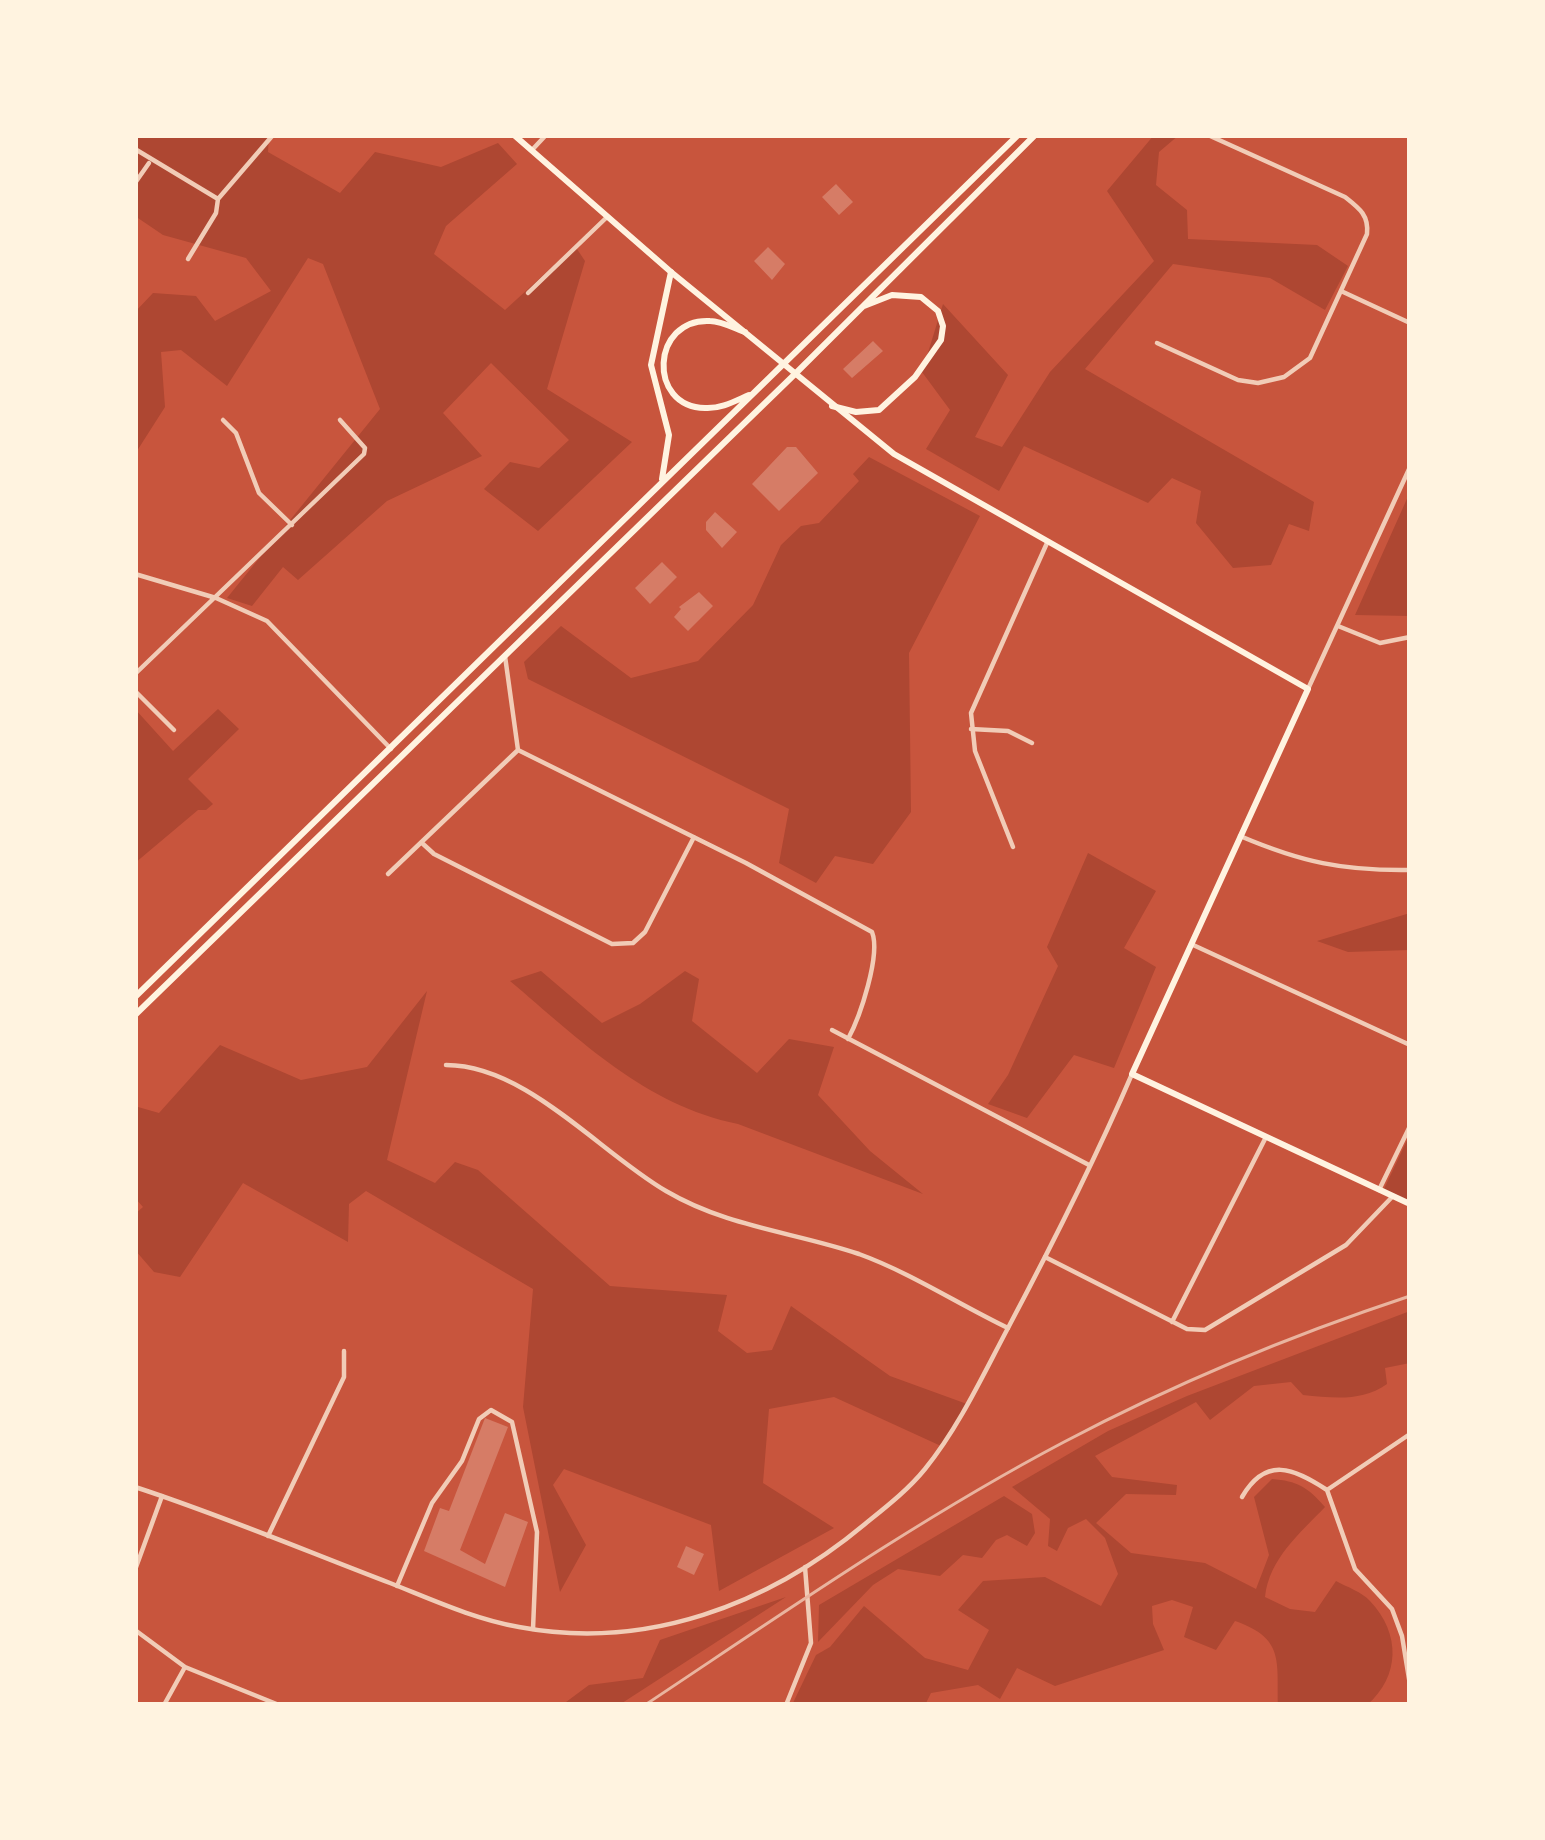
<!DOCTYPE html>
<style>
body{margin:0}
#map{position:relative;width:1545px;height:1840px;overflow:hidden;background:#c8553d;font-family:Ubuntu,sans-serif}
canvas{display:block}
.frame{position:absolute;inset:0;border:138px solid #fff3e0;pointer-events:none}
</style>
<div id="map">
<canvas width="1545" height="1840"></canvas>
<div class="frame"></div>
</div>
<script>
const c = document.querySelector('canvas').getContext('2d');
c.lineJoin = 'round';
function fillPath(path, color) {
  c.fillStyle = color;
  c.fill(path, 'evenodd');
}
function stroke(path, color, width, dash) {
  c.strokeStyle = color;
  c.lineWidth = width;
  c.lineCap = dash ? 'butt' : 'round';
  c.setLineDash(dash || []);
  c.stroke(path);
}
const green = new Path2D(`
 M135 135H269L268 152 340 193 375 152 441 167 498 143 517 164 446 226 434 254 505 310 575 246 585 261 547 389 632 442 538 531 484 489 510 462 539 468 569 440 491 363 443 413 482 456 387 501 298 580 283 567 252 606 227 598 380 409 323 264 308 258 227 386 181 350 161 352 165 407 135 454V312L153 293 196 296 215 321 271 291 246 258 163 235 135 216Z
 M1154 135H1179L1159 152 1156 185 1187 210 1188 239 1317 245 1348 266 1325 310 1270 278 1173 264 1085 369 1314 502 1309 531 1289 524 1271 565 1233 568 1196 523 1201 491 1172 478 1148 503 1024 446 999 491 926 449 950 410 922 372 943 304 1008 375 975 437 1002 447 1050 372 1154 261 1107 191Z
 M869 457 980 516 909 653 911 812 873 864 835 856 816 883 779 863 789 809 528 679 524 662 561 626 631 678 698 661 753 605 781 545 801 526 819 523 859 481 853 474Z
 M1410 492V616L1355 615Z
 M135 709 173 751 218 709 239 729 188 779 213 804 206 810H198L135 863Z
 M1088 853 1156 891 1124 948 1156 967 1114 1068 1074 1055 1027 1118 988 1104 1008 1075 1058 966 1047 947Z
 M1410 913V950L1348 952 1317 941Z
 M541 971 602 1023 640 1004 685 971 699 979 692 1021 757 1073 789 1039 834 1047 818 1095 870 1151 923 1194 738 1124C645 1105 580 1040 510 981Z
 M427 991 387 1160 435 1183 455 1162 478 1170 610 1286 727 1295 718 1331 747 1353 772 1350 791 1306 890 1376 967 1404 941 1446 834 1397 769 1409 763 1483 834 1528 719 1591 711 1525 564 1469 553 1485 586 1545 560 1592 523 1407 533 1289 366 1191 349 1204 348 1242 243 1183 180 1277 154 1272 135 1250V1214L143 1207 135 1198 138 1107 159 1113 220 1045 301 1080 367 1067Z
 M1410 1134V1203L1383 1191Z
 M1410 1311V1363L1385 1368 1387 1384C1361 1402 1334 1398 1303 1395L1291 1382 1254 1386 1210 1420 1196 1402 1095 1456 1112 1477 1177 1485 1176 1495 1126 1494 1096 1523 1131 1553 1205 1563 1256 1589 1269 1555 1254 1497 1272 1479C1297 1481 1308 1487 1325 1507 1300 1533 1269 1559 1265 1597L1290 1609 1315 1612 1336 1581C1347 1587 1362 1592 1370 1601 1401 1634 1400 1676 1367 1705H1278C1277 1660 1284 1638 1235 1621L1216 1650 1184 1637 1193 1607 1172 1600 1152 1606 1153 1624 1164 1650 1055 1686 1017 1668 1000 1699 978 1685 931 1693 925 1705H792L816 1655 830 1647 864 1606 925 1658 968 1670 989 1630 958 1610 983 1581 1045 1577 1101 1606 1118 1574 1105 1538 1086 1519 1068 1528 1057 1551 1048 1546 1050 1519 1012 1487 1108 1431 1187 1396Z
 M1004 1496 1032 1514 1035 1533 1027 1546 1007 1535 996 1540 982 1558 963 1555 940 1576 898 1569 873 1585 818 1642 819 1605Z
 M786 1597 619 1705H562L589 1685 643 1678 660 1640Z`);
const building = new Path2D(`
 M836 184 853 202 839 215 822 197Z
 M768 247 785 264 772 280 754 261Z
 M873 341 883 351 852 378 843 369Z
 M787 447H796L818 473 779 511 752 484Z
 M715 512 737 532 722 548 706 530V522Z
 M662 562 677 577 650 604 635 588Z
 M699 592 713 606 688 631 674 617 681 609 679 607Z
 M485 1418 508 1427 460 1550 485 1564 505 1513 528 1522 505 1587 424 1551 440 1508 449 1511Z
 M686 1546 704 1554 694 1575 677 1567Z`);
const minor = new Path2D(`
 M135 149 218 199
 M532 150 546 135
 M135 183 149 163
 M188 259 216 213 218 199 273 135
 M1341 291 1410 323
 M528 293 606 218
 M1157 343 1238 380 1258 383 1284 377 1310 358 1367 234C1369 215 1359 208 1345 197L1208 135
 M223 420 236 433 259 493 292 525
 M135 574 216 598 267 621 391 749
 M1338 626 1380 643 1410 637
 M505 656 518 750
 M135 674 364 454 365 448 340 420
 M135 691 174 730
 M971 729 1008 731 1032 743
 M518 750 746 863 872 932C881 955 860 1017 848 1039
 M1240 836C1301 862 1343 871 1410 870
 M422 843 434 854 612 944 633 943 645 932 694 837
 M1013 847 975 751 971 713 1047 543
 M388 874 518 750
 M1191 944 1410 1045
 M832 1030 1089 1165
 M446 1065C526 1065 599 1152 666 1191 727 1227 794 1232 859 1254 911 1273 958 1304 1008 1328
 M1379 1190 1410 1126
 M1045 1257 1187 1329 1205 1330 1346 1245 1393 1196
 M1172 1322 1266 1137
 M1327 1490 1410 1434
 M1242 1497C1266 1456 1293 1468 1327 1490L1355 1569 1392 1609 1402 1636 1410 1685
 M268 1536 344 1377V1351
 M135 1570 162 1496
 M397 1586 432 1503 462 1461 479 1419 491 1410 512 1422 537 1532 533 1629
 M135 1630 185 1667 279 1705
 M164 1705 185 1667`);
const tertiary = new Path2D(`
 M1308 689 1410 467
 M135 1487C221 1515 306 1551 390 1583 433 1600 474 1619 519 1627 646 1651 768 1605 865 1524 886 1507 908 1490 925 1469 959 1427 983 1375 1008 1328 1052 1245 1095 1160 1132 1074
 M786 1705 811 1643 805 1567`);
const secondary = new Path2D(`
 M514 135 671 272 894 454 1308 689 1132 1074 1410 1204`);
const trunk = new Path2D(`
 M745 332C734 328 721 321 710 321 651 318 647 407 705 408 721 409 735 401 749 395
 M832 406 856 412 879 410 915 377 941 340 943 326 938 311 921 297 892 295 864 306
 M662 479 669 435 651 365 671 272
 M135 997 1018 135
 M135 1015 796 373 1035 135`);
const rail = new Path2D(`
 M645 1705C782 1614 918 1519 1064 1442 1174 1384 1292 1335 1410 1296`);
fillPath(green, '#ae4732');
fillPath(building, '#d67c66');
stroke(minor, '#f1ccb7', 4.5);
stroke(tertiary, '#f1ccb7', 4.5);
stroke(secondary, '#fff3e0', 6);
stroke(trunk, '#fff3e0', 6);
stroke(rail, '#e9b49f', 3);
</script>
